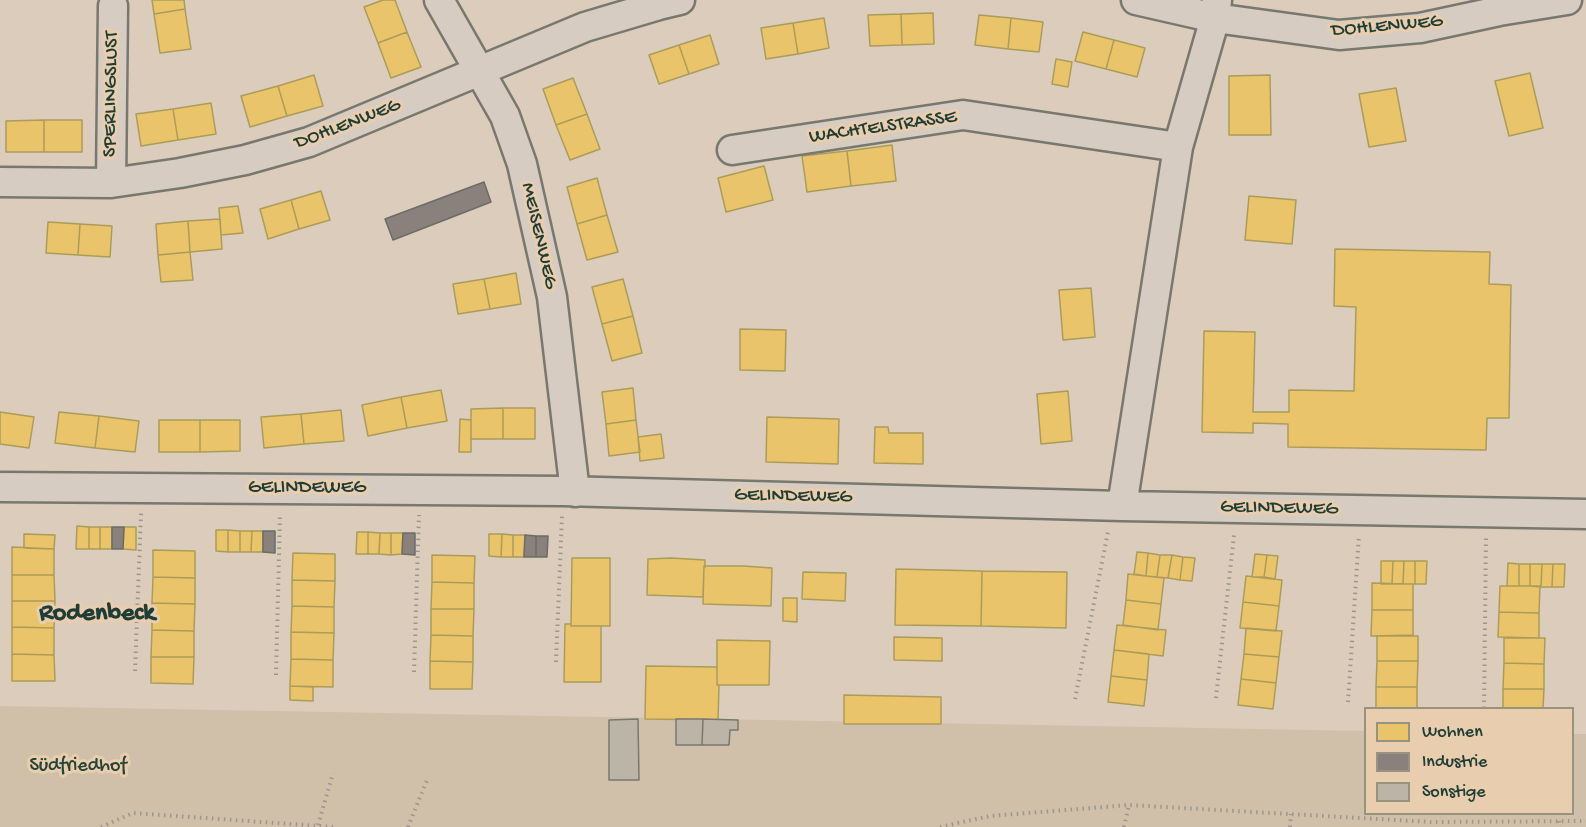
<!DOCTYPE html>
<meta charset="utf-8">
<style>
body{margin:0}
#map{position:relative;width:1586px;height:827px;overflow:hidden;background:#dbccbc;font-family:"Gochi Hand",sans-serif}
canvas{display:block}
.legend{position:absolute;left:1364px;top:707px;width:210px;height:108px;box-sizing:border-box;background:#e8cdaf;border:2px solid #98937e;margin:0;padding:8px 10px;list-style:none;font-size:18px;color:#1f3d34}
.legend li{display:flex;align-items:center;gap:12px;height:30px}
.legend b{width:30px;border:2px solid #98937e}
</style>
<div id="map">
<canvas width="1586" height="827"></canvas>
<ul class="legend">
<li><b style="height:16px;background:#e9c46a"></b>Wohnen</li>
<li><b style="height:16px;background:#8a817c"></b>Industrie</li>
<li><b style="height:16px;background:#bdb4a8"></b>Sonstige</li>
</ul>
</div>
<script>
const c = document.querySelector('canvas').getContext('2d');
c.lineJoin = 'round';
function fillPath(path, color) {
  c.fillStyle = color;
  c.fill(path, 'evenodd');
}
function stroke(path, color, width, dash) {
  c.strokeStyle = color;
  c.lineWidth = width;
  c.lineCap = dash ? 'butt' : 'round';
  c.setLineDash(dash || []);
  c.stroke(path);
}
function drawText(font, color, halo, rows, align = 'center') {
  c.font = font + ' "Gochi Hand",sans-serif';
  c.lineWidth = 6;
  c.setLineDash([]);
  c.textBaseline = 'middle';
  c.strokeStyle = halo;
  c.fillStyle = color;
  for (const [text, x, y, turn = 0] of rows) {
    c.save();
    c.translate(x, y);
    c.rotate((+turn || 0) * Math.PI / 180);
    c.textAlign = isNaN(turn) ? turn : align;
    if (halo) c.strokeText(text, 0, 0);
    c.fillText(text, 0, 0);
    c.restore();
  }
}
const green = new Path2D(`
 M0 706 1365 731 1366 814H1572L1573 734H1586V827H0Z`);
const homes = new Path2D(`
 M152 0H184L185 9 154 14Z
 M383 0H395L407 32 378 43 364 7Z
 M185 9 191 49 160 53 154 14Z
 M933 13 934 44 902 45 901 14Z
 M901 14 902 45 870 46 868 15Z
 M979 15 1011 18 1008 49 975 45Z
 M824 18 829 48 798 54 793 23Z
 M1011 18 1043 22 1039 52 1008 49Z
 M793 23 798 54 766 59 761 28Z
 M407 32 421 67 391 78 378 43Z
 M1083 32 1114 40 1106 69 1075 61Z
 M710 35 719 64 689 74 679 45Z
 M1114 40 1145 48 1137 77 1106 69Z
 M679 45 689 74 659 84 649 55Z
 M1056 59 1072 62 1068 87 1052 84Z
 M1530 73 1543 128 1509 136 1495 81Z
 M314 75 323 106 287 116 278 86Z
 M1270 75 1271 135H1229V76Z
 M573 78 587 114 556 125 543 89Z
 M278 86 287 116 250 127 241 96Z
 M1396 88 1406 141 1369 147 1359 94Z
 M211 103 216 134 178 140 173 109Z
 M173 109 178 140 141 146 136 114Z
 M587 114 600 149 570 160 556 125Z
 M44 120H82V152H44Z
 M44 120V152H6V121Z
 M892 145 896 181 851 186 847 151Z
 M847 151 851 186 807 192 802 156Z
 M764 166 773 200 726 212 718 178Z
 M597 178 607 215 577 224 567 187Z
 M321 191 330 220 299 229 291 200Z
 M1249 196 1296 200 1292 244 1245 240Z
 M291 200 299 229 268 239 260 209Z
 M238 206 243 233 221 235 219 208Z
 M607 215 618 252 587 260 577 224Z
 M220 219 222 249 190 252 188 221Z
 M188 221 190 252 158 255 156 224Z
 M48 222 80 224 78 255 46 253Z
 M80 224 112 226 110 257 78 255Z
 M1335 249 1490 252 1489 284 1511 285 1509 418H1487L1486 450 1288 447V424L1253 423V433L1202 432 1204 331 1255 332 1253 412H1289V390L1354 391 1356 307 1334 306Z
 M190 252 193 280 161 282 158 255Z
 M516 273 521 304 490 309 484 279Z
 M484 279 490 309 458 314 453 284Z
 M623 279 633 316 602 324 592 287Z
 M1091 288 1095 337 1063 340 1059 290Z
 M633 316 642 353 612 361 602 324Z
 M740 329 786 330 785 371 740 370Z
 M633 388 636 420 606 424 602 392Z
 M441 390 447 421 407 428 401 397Z
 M1068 391 1072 441 1041 444 1037 394Z
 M401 397 407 428 368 436 362 405Z
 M503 408V439H471V409Z
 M503 408H535V439H503Z
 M341 410 344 441 304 444 301 414Z
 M0 412 34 417 29 448 0 444Z
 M59 412 99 416 95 448 55 443Z
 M301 414 304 444 264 448 261 417Z
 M99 416 139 421 135 452 95 448Z
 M767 417 839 419 838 464 766 462Z
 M460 419 471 420V452H459Z
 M159 420H200V452H159Z
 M200 420H240V451L200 452Z
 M636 420 640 452 609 456 606 424Z
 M875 427H888L889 433H923V464L874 463Z
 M661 434 664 458 640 461 638 437Z
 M77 526 89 527V549H76Z
 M89 527H100V549H89Z
 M100 527H112V549H100Z
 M124 527H136V550L123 549Z
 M216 530H228V552L216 551Z
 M228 530 240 531V552H228Z
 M240 531H252L251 552H240Z
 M252 531H263V552H251Z
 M357 532H368V554H356Z
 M368 532 380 533 379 554H368Z
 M380 533H391V555L379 554Z
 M391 533H403L402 554 391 555Z
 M24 534 55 535 54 549 24 548Z
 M489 534H502L501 557 489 556Z
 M502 534 513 535V557H501Z
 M513 535H525L524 557H513Z
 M12 547 54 549V575H12Z
 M153 550 195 551V578L153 577Z
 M1137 552 1148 553 1146 576 1134 574Z
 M293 553 335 554V581L292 580Z
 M1148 553 1160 555 1157 577 1146 576Z
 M1255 554 1267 555 1264 577H1252Z
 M432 555 475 556 474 583 432 582Z
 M1160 555H1172L1168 578 1157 577Z
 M1172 555 1183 557 1180 580 1168 578Z
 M1267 555 1278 556 1275 579 1264 577Z
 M1183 557 1195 558 1192 581 1180 580Z
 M572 558H610V626H571Z
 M671 558 705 560V567L704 566 703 597 647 595 648 559Z
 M1381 561H1393L1392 584H1381Z
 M1393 561H1404L1403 584H1392Z
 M1404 561H1415V584H1403Z
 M1415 561H1427L1426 584H1415Z
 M1508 563 1519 564V586H1507Z
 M1519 564H1530V586H1519Z
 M1530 564H1542L1541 587 1530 586Z
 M1542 564H1553L1552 587H1541Z
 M1553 564H1565L1564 587H1552Z
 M704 566H743L772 568 771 606 703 604Z
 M896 569 982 571 981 626 895 625Z
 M982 571 1067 572 1066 628 981 626Z
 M803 572 846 573 845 601 802 599Z
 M1128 574 1164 578 1161 604 1126 600Z
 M12 575H54L55 601H12Z
 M1246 576 1282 580 1279 606 1243 602Z
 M153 577 195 578V604L152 603Z
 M292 580 335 581 334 607 292 606Z
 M432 582 474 583V609H431Z
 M1372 583 1413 584V610H1372Z
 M1500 586H1540L1539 613 1499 612Z
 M783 598H797V622L783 621Z
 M1126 600 1161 604 1158 630 1123 625Z
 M12 601H55L54 628 12 627Z
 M1243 602 1279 606 1276 631 1240 628Z
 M152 603 195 604 194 631 152 630Z
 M292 606 334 607V633L291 632Z
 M431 609H474L473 636 431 635Z
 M1372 610H1413V635L1371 636Z
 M1499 612 1539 613V638L1498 637Z
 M565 624H571V626H601V682H564Z
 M1117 625 1166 630 1163 656 1114 650Z
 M12 627 54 628V655L12 654Z
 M1246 628 1282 631 1279 657 1244 654Z
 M152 630 194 631V657H151Z
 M291 632 334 633 333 660 291 659Z
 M431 635 473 636V662L430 661Z
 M1377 636H1418V661H1377Z
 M894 637 942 638V661L894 660Z
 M1504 638H1545L1544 664 1504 663Z
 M717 640 770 641 769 685H717Z
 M1114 650 1149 654 1147 680 1111 676Z
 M12 654 54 655 55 681H12Z
 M1244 654 1279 657 1276 683 1241 679Z
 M151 657H194L193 684 151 683Z
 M291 659 333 660V687L290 686Z
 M430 661 473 662 472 689H430Z
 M1377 661H1418L1417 687H1376Z
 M1504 663 1544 664V689H1503Z
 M646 666 717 667V685H719L718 720 645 719Z
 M1111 676 1147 680 1144 706 1108 702Z
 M1241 679 1276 683 1273 709 1238 705Z
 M290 686 313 687V701L290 700Z
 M1376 687H1417V708H1376Z
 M1503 689H1544L1543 708H1503Z
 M844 695 941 697V724H844Z`);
const industry = new Path2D(`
 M484 182 491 202 393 240 385 219Z
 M112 527H124L123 549H112Z
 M263 531H275V553L263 552Z
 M403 533H415V555L402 554Z
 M525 535 536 536V557H524Z
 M536 536H548L547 557H536Z`);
const building = new Path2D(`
 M638 719 639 780H609V720Z
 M676 719H703L702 745H676Z
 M703 719 738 720V730H730L729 745H702Z`);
const path = new Path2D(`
 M556 662 562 516
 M135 671 141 513
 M414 672 419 515
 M276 675 280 514
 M1216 698 1234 535
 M1075 699 1108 532
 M1348 702 1359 535
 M1484 708 1486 538
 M1559 821 1560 827
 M318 825 333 773
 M101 827 133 813 334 827
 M408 827 427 780
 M940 827 990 816 1129 805 1431 822 1586 821
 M1124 827 1129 805
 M1290 827 1291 814`);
const street = new Path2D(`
 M439 0 505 116 522 164 552 297 575 492
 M1136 0 1215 18 1339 35 1420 28 1499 11 1567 0
 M732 150 963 115 1178 147
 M0 182 111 183 180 173 245 160 309 142 585 27 659 5 680 0
 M111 183 113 6
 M0 487 563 491 1122 506 1586 514
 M1122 506 1178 147 1215 18 1217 0`);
const streetNames = [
 ["DOHLENWEG",1387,27,-5],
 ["SPERLINGSLUST",112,94,-89],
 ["DOHLENWEG",348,125,-21],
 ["WACHTELSTRASSE",883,128,-8],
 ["MEISENWEG",538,236,77],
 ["GELINDEWEG",307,489],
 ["GELINDEWEG",793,497,1],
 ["GELINDEWEG",1279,509,1]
];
const parkNames = [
 ["Südfriedhof",78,767]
];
const districtNames = [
 ["Rodenbeck",97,615]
];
fillPath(green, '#d0bfa9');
fillPath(homes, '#e9c46a');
stroke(homes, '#ac9c5a', 1.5);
fillPath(industry, '#8a817c');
stroke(industry, '#6a6d66', 1.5);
fillPath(building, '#bdb4a8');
stroke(building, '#79786f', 1.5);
stroke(street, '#79786f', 33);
stroke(path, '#9b978e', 4, [1.5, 4.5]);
stroke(street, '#d6ccc1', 28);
drawText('20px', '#1f3d34', '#e8cdaf', streetNames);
drawText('20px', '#274339', '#e8cdaf', parkNames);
drawText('bold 26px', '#1f3d34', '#e8cdaf', districtNames);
</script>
